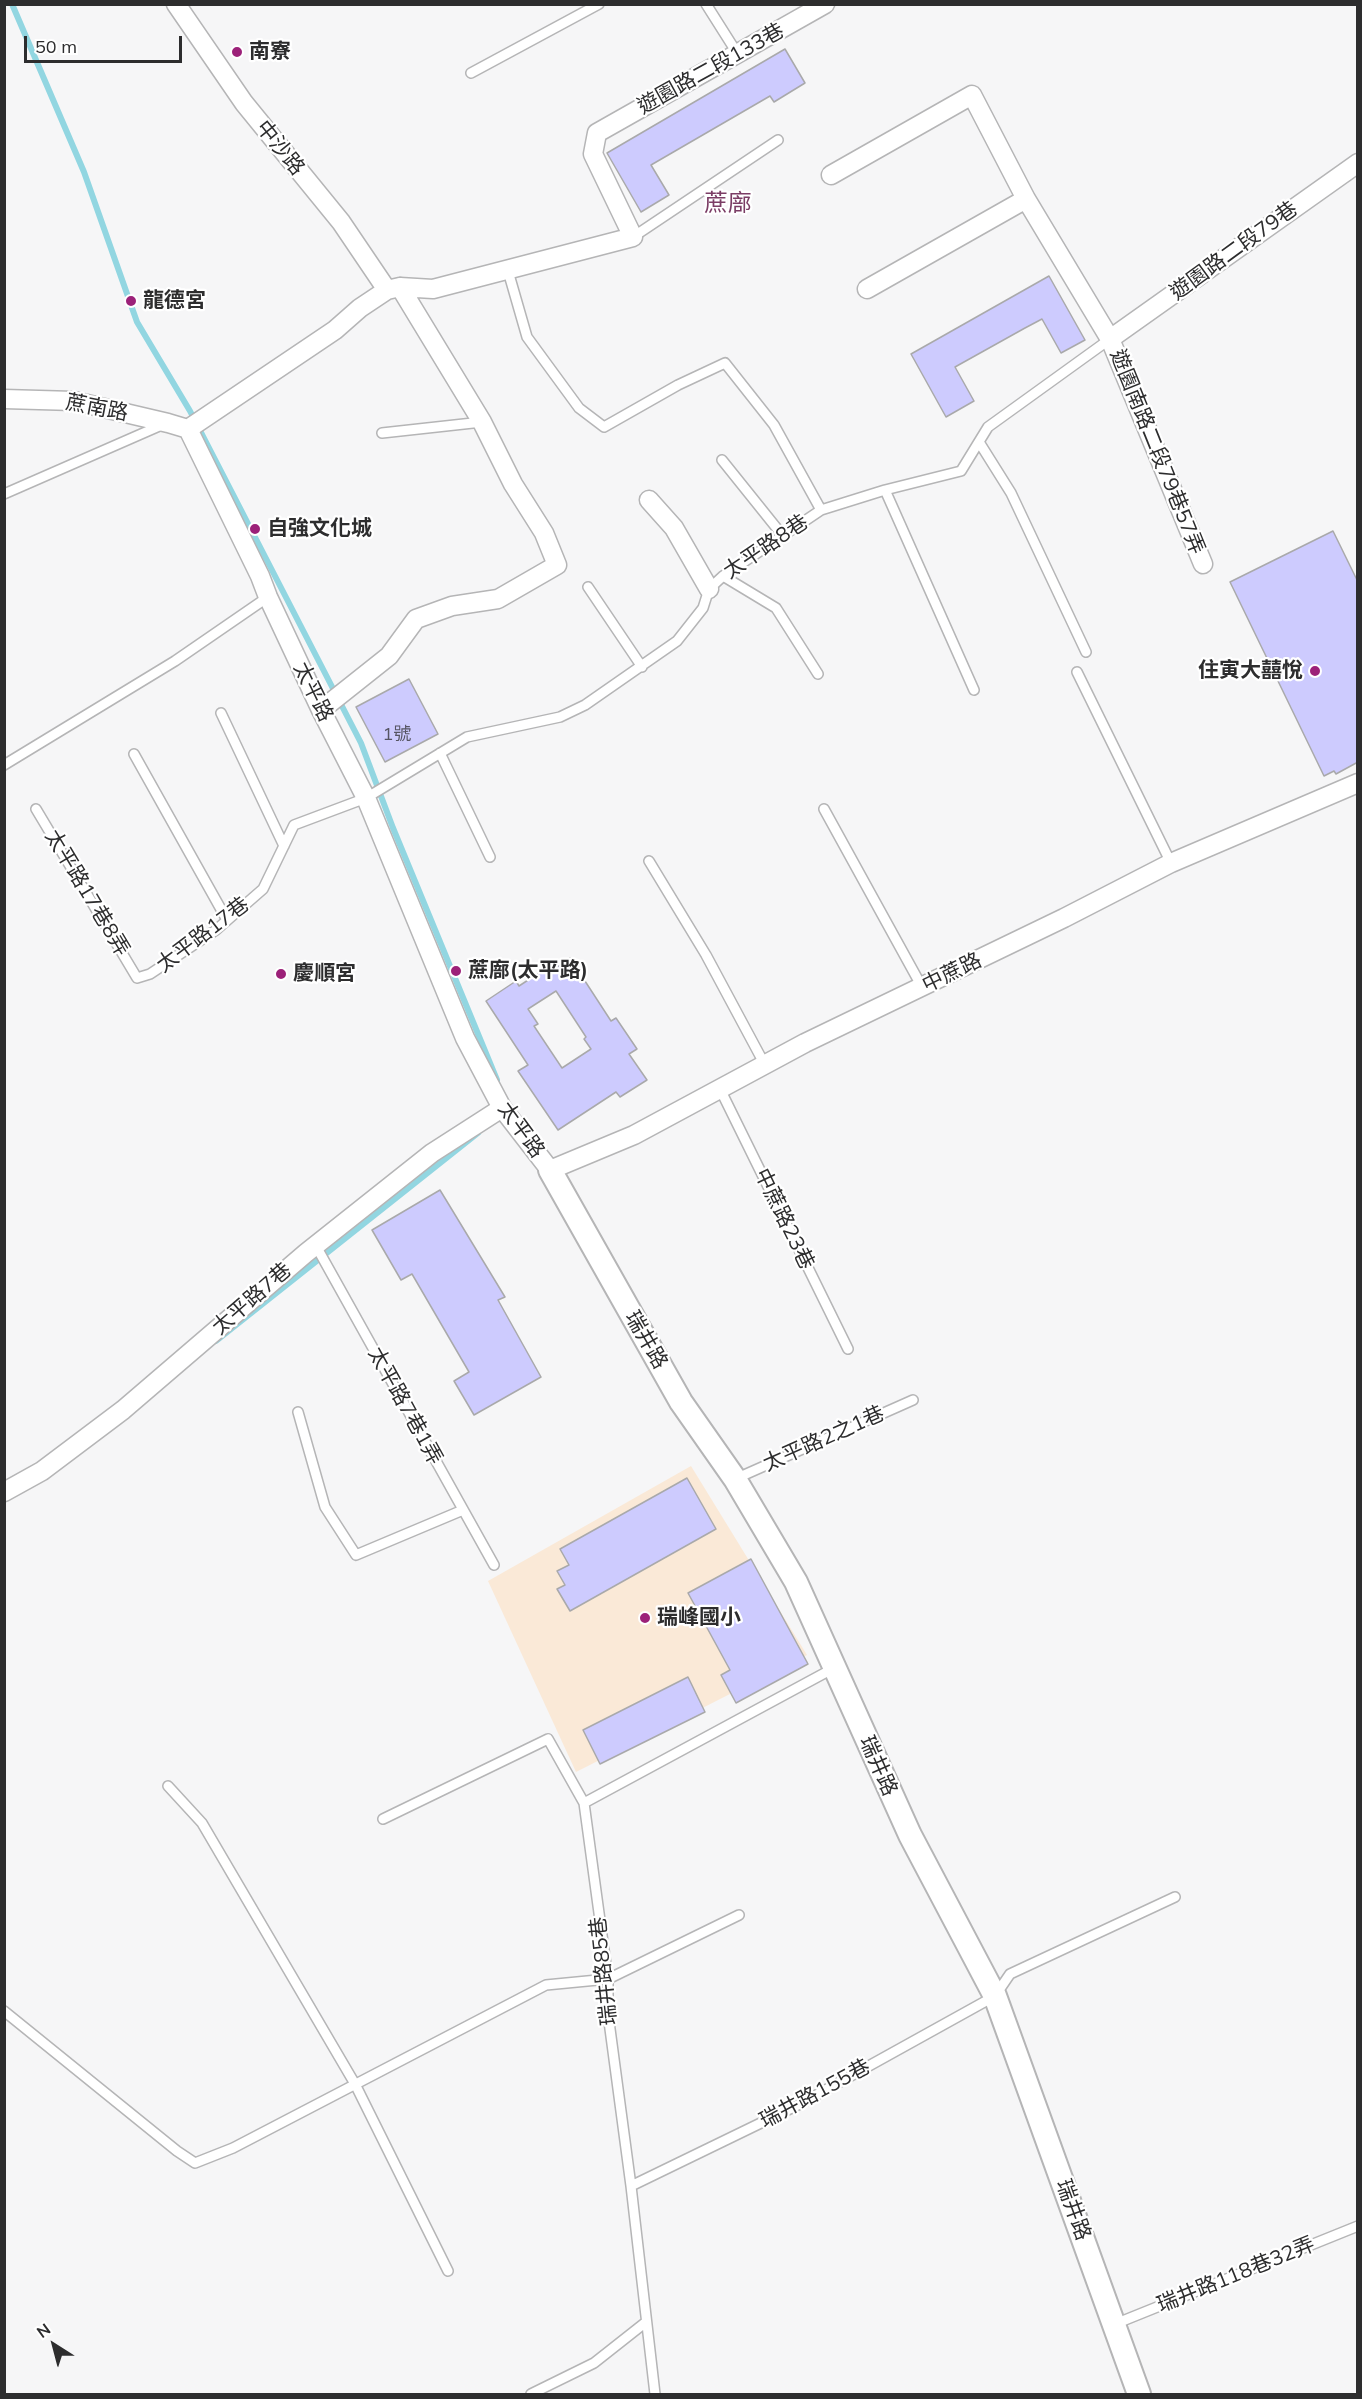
<!DOCTYPE html>
<meta charset="utf-8">
<style>
body{margin:0}
#map{position:relative;width:1362px;height:2399px;overflow:hidden;background:#f6f6f7;font-family:Mulish,sans-serif}
canvas{display:block}
.frame{position:absolute;inset:0;border:6px solid #2d2d2e;pointer-events:none}
.north{position:absolute;left:24px;top:2315px;width:60px;height:60px;-webkit-text-stroke:4px #fff;paint-order:stroke;rotate:324deg;font-size:16px;font-weight:700;line-height:24px;text-align:center;color:#2d2d2e}
.north::after{content:'';display:block;margin:auto;width:21px;height:27px;background:#2d2d2e;clip-path:polygon(50% 0,100% 100%,50% 72%,0 100%)}
.scale{position:absolute;left:24px;top:36px;width:158px;height:27px;box-sizing:border-box;border:3px solid #2d2d2e;border-top:0;padding-left:8px;font-size:18px;line-height:21px;white-space:nowrap;color:#2d2d2e;-webkit-text-stroke:4px #fff;paint-order:stroke}
</style>
<div id="map">
<canvas width="1362" height="2399"></canvas>
<div class="frame"></div>
<div class="north">N</div>
<div class="scale">50 m</div>
</div>
<script>
const c = document.querySelector('canvas').getContext('2d');
c.lineJoin = 'round';
function fillPath(path, color) {
  c.fillStyle = color;
  c.fill(path, 'evenodd');
}
function stroke(path, color, width, dash) {
  c.strokeStyle = color;
  c.lineWidth = width;
  c.lineCap = dash ? 'butt' : 'round';
  c.setLineDash(dash || []);
  c.stroke(path);
}
function drawText(font, color, halo, rows, align = 'center') {
  c.font = font + ' Mulish,"Noto Sans TC",sans-serif';
  c.lineWidth = 4.5;
  c.setLineDash([]);
  c.textBaseline = 'middle';
  c.strokeStyle = halo;
  c.fillStyle = color;
  for (const [text, x, y, turn = 0] of rows) {
    c.save();
    c.translate(x, y);
    c.rotate((+turn || 0) * Math.PI / 180);
    c.textAlign = isNaN(turn) ? turn : align;
    if (halo) c.strokeText(text, 0, 0);
    c.fillText(text, 0, 0);
    c.restore();
  }
}
const education = new Path2D(`
 M691 1466 807 1655 576 1772 488 1581Z`);
const stream = new Path2D(`
 M12 4 84 172 137 322 190 411 361 743 393 828 497 1080
 M216 1341 478 1133`);
const building = new Path2D(`
 M785 49 805 83 774 102 770 96 651 165 669 195 641 212 607 153Z
 M1049 276 1085 340 1061 353 1042 319 1025 328 955 367 974 401 946 417 911 354Z
 M1333 531 1358 582V762L1336 774 1334 771 1324 776 1230 582Z
 M409 679 438 734 385 762 356 707Z
 M570 958 611 1021 616 1018 637 1049 629 1054 647 1080 620 1097 616 1092 558 1130 518 1071 528 1065 486 1001 516 981 519 986 551 965 554 969ZM556 991 586 1037 584 1039 591 1049 562 1068 534 1026 538 1024 528 1009Z
 M440 1190 505 1297 498 1300 541 1377 474 1415 454 1381 469 1372 412 1274 401 1280 372 1230Z
 M687 1478 716 1529 570 1611 557 1589 565 1585 557 1571 569 1565 560 1549Z
 M751 1559 808 1664 736 1703 721 1675 730 1670 688 1593Z
 M688 1677 705 1712 600 1764 583 1730Z`);
const service = new Path2D(`
 M706 4 737 53
 M471 73 599 4
 M633 237 778 140
 M508 271 527 337 579 408 604 427 678 385 725 363 774 425 821 510
 M382 433 482 422
 M979 442 1011 493 1086 652
 M722 460 783 536
 M885 490 974 690
 M4 494 164 424
 M723 576 776 608 818 674
 M588 587 642 667
 M1077 672 1171 863
 M221 713 284 846
 M440 753 490 857
 M134 754 227 920
 M4 765 175 661 268 597
 M36 809 137 978 150 974 216 930 263 889 294 825 366 798 467 737 560 717 585 705 677 641 703 608 709 589 723 576 821 510 885 490 961 471 988 427 1110 339
 M824 809 922 987
 M649 861 706 955 765 1065
 M720 1089 848 1349
 M316 1246 494 1565
 M298 1412 325 1507 356 1555 463 1510
 M735 1479 913 1400
 M168 1786 202 1823 355 2084 448 2271
 M584 1803 834 1668
 M383 1819 548 1739 584 1803 608 1979V2014L631 2186 655 2394
 M4 2011 177 2151 195 2163 233 2148 546 1985 608 1979 739 1915
 M631 2186 802 2103 995 1996 1010 1974 1175 1897
 M1115 2324 1358 2226
 M531 2394 594 2363 646 2322`);
const minor = new Path2D(`
 M176 4 244 103 341 222 387 290
 M831 175 972 95 1026 199 1110 339 1203 564
 M867 289 1026 199
 M1110 339 1358 163
 M4 399 74 401 168 423 188 429
 M188 429 260 576 268 597 321 710 366 798 465 1038 502 1108 550 1170 634 1135 805 1043 1064 918 1171 863 1358 783
 M188 429 335 330 360 308 387 290 400 287 433 289 633 237 593 154 597 133 825 4
 M649 500 674 528 709 589
 M321 710 389 656 416 619 452 606 498 599 557 565 544 533 513 484 482 422 400 287
 M4 1492 42 1471 123 1410 306 1253 432 1153 502 1108`);
const tertiary = new Path2D(`
 M550 1170 681 1402 735 1479 796 1582 910 1835 995 1996 1139 2394`);
const markers = [
 [237,52,6,"#9c2179"],
 [131,301,6,"#9c2179"],
 [255,529,6,"#9c2179"],
 [1315,671,6,"#9c2179"],
 [456,971,6,"#9c2179"],
 [281,974,6,"#9c2179"],
 [645,1618,6,"#9c2179"]
];
const numberNames = [
 ["1號",397,735]
];
const poiNames = [
 ["南寮",249,52],
 ["龍德宮",143,301],
 ["自強文化城",267,529],
 ["住寅大囍悅",1303,671,"right"],
 ["蔗廍(太平路)",468,971],
 ["慶順宮",293,974],
 ["瑞峰國小",657,1618]
];
const streetNames = [
 ["遊園路二段133巷",711,69,-29],
 ["中沙路",280,148,51],
 ["遊園路二段79巷",1234,251,-36],
 ["蔗南路",97,408,11],
 ["遊園南路二段79巷57弄",1157,452,68],
 ["太平路8巷",766,547,-34],
 ["太平路",313,692,64],
 ["太平路17巷8弄",87,893,59],
 ["太平路17巷",203,935,-37],
 ["中蔗路",952,973,-26],
 ["太平路",521,1130,54],
 ["中蔗路23巷",784,1219,64],
 ["太平路7巷",252,1299,-41],
 ["瑞井路",646,1340,60],
 ["太平路7巷1弄",405,1406,61],
 ["太平路2之1巷",824,1439,-24],
 ["瑞井路",878,1766,66],
 ["瑞井路85巷",604,1971,-96],
 ["瑞井路155巷",815,2094,-28],
 ["瑞井路",1073,2210,70],
 ["瑞井路118巷32弄",1236,2275,-22]
];
const quarterNames = [
 ["蔗廍",728,204]
];
fillPath(education, '#fae9d7');
stroke(stream, '#92d6e1', 6);
fillPath(building, '#cdcbfe');
stroke(building, '#a9a9aa', 1.5);
stroke(service, '#b5b5b6', 12);
stroke(minor, '#b5b5b6', 21);
stroke(tertiary, '#b5b5b6', 26);
stroke(service, '#fff', 9);
stroke(minor, '#fff', 18);
stroke(tertiary, '#fff', 22);
for (const [x, y, r, color] of markers) {
  const dot = new Path2D();
  dot.arc(x, y, r, 0, 2 * Math.PI);
  c.fillStyle = color;
  c.fill(dot);
  stroke(dot, '#fff', 2);
}
drawText('18px', '#555462', null, numberNames);
drawText('bold 21px', '#2d2d2e', '#fff', poiNames, 'left');
drawText('21px', '#2d2d2e', '#fff', streetNames);
drawText('24px', '#7b3d65', '#fff', quarterNames);
</script>
